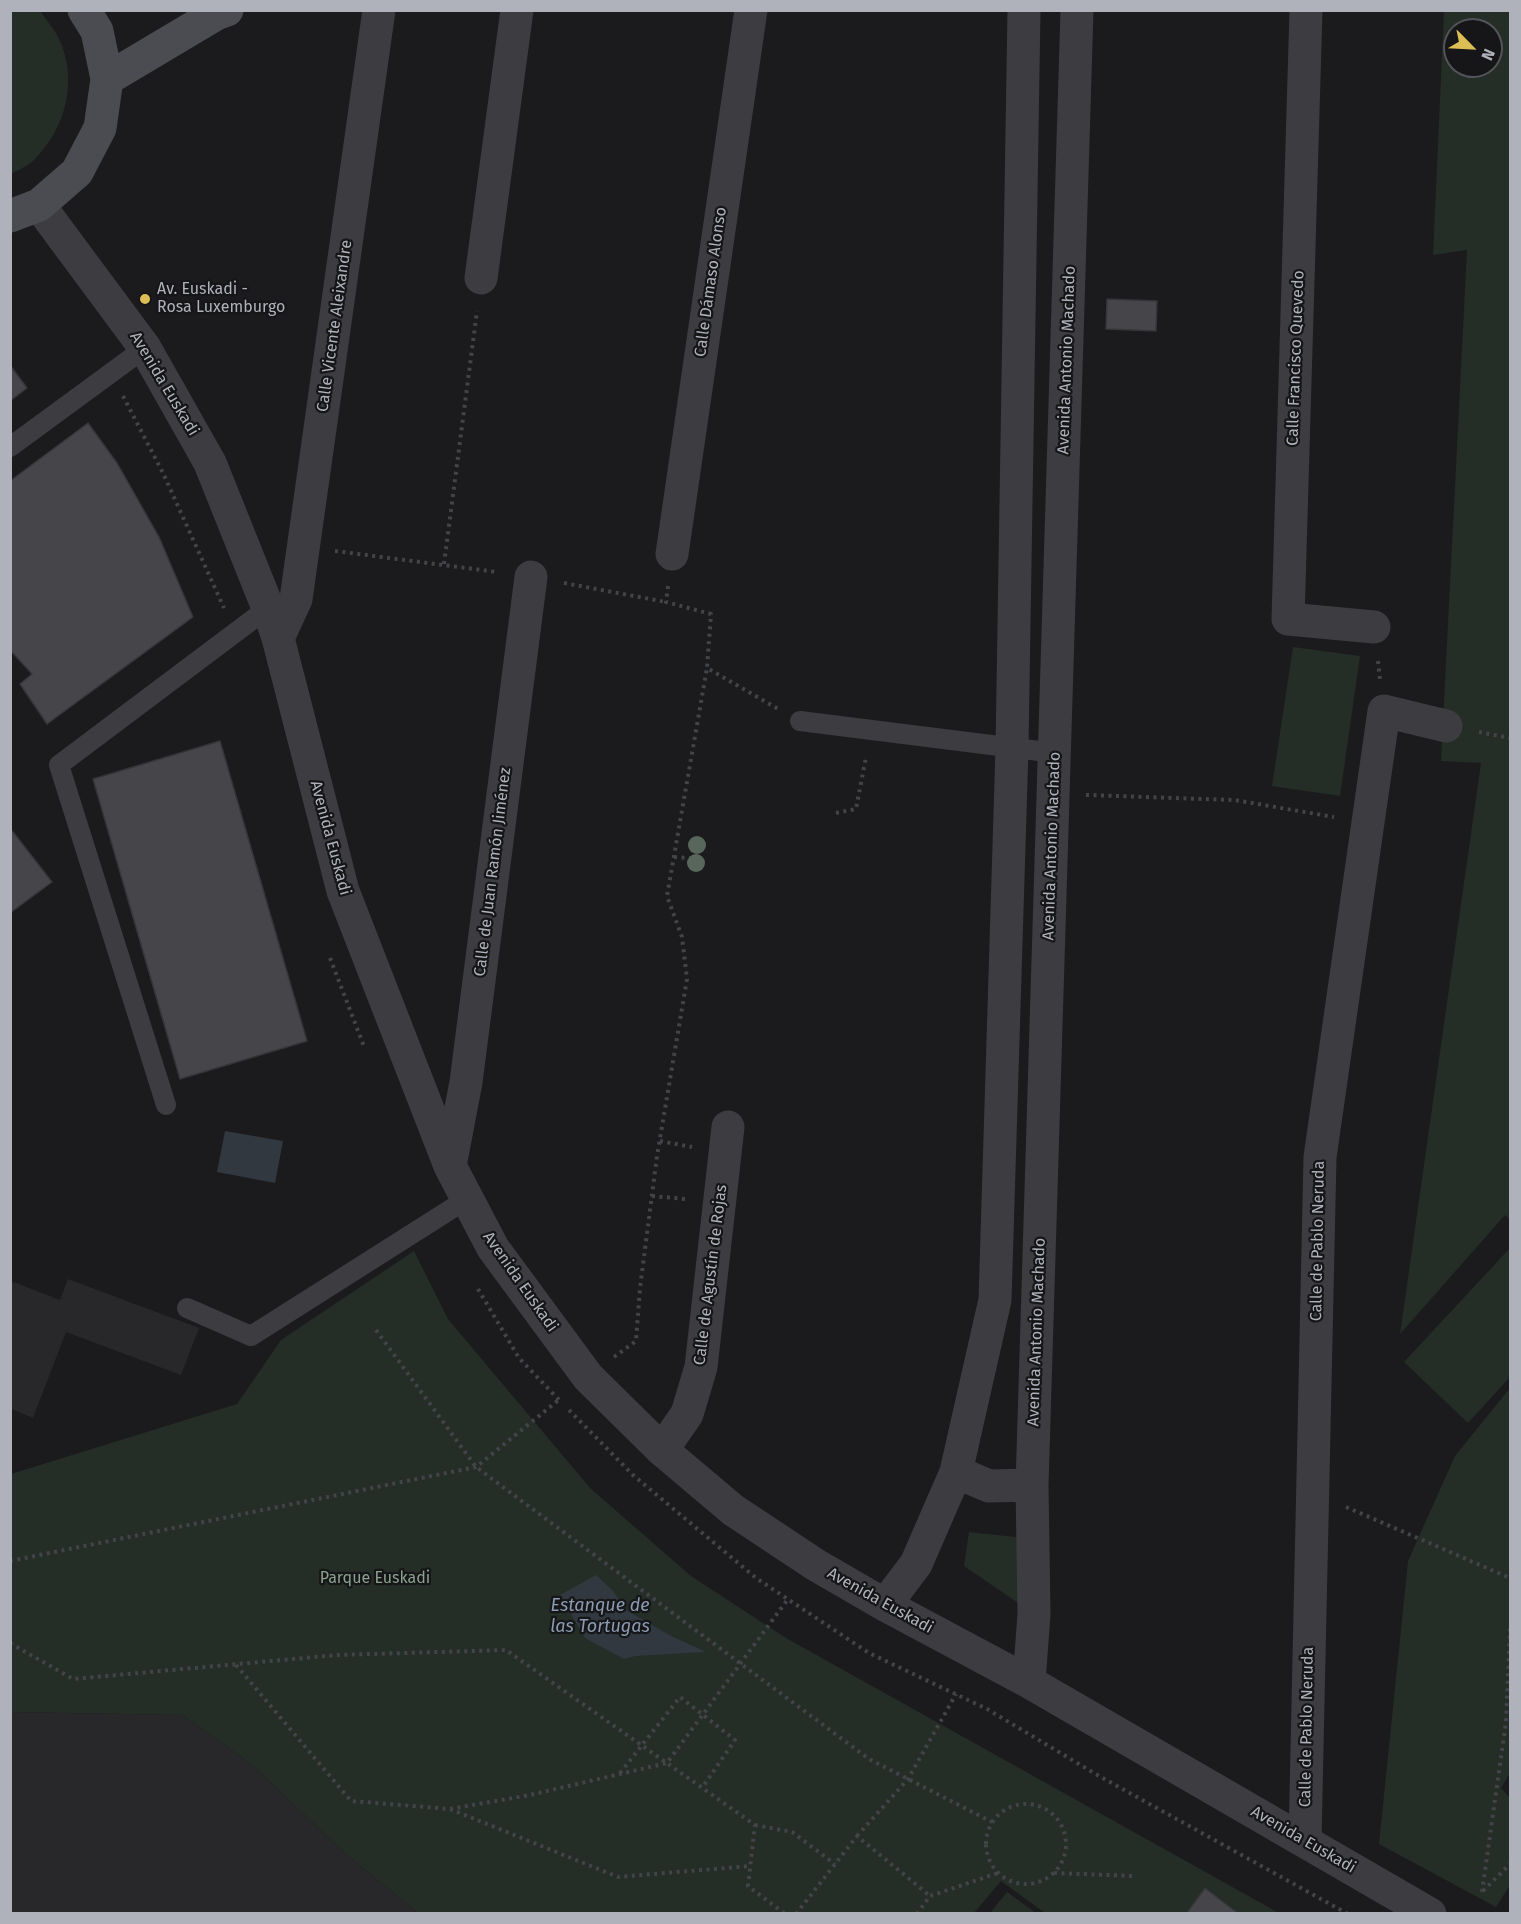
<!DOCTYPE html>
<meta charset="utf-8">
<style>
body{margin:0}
#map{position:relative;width:1521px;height:1924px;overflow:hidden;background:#1b1b1d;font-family:"Fira Sans",sans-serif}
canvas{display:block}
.frame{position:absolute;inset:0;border:12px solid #afb2bb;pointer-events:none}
.north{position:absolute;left:1443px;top:18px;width:60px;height:60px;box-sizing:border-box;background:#161618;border:2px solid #535459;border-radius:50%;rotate:114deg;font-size:16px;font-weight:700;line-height:24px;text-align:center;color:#afb2bb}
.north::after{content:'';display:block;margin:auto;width:21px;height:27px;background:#dcbe54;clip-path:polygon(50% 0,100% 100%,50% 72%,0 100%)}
</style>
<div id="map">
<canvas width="1521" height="1924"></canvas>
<div class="frame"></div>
<div class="north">N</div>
</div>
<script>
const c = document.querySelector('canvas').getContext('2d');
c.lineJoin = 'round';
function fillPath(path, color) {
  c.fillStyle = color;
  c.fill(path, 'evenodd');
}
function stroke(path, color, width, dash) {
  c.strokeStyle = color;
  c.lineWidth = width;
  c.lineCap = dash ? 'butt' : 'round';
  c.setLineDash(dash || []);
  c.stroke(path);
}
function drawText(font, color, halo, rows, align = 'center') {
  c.font = font + ' "Fira Sans",sans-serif';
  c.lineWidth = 4.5;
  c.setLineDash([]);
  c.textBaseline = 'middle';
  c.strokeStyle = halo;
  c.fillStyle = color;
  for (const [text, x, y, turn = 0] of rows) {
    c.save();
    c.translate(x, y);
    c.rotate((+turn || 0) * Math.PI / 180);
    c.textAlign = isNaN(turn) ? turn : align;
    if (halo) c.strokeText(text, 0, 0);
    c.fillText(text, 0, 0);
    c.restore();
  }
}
const built = new Path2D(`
 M68 1279 199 1328 181 1375 66 1332 33 1418 11 1409V1281L60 1300Z
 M11 1712 183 1715 251 1764 347 1855 418 1913 11 1914Z`);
const green = new Path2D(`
 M10 11H38L41 12C47 21 55 30 59 39 79 81 65 129 34 160 28 166 18 170 11 174Z
 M1444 11H1510V1220L1505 1215 1400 1334 1481 763 1441 761 1467 250 1433 255ZM1455 30H1491V66H1455Z
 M1293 647 1360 656 1340 796 1272 786Z
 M1510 1248V1377L1468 1423 1404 1362Z
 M414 1251 448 1319 590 1488 691 1576 786 1638 1279 1913H1045L1001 1881 974 1913 683 1914 681 1912 679 1914 418 1913 347 1855 251 1764 183 1715 11 1712V1474L237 1404 281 1340Z
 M1510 1388V1773L1501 1788 1510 1798V1885L1496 1907 1379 1844 1408 1561 1455 1456Z
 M969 1532 1024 1538V1607L964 1566Z
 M1007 1892 1036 1913H990Z`);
const water = new Path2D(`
 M225 1131 283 1141 275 1183 217 1172Z
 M596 1575 613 1591 626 1610 671 1636 706 1652 635 1656 624 1659 585 1638 560 1595Z`);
const building = new Path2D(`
 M1107 299 1157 301 1156 331 1106 329Z
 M10 365 27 388 10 401Z
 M88 423 117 463 159 537 193 617 47 724 20 684 32 674 10 650V481Z
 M220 741 307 1041 180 1079 93 779Z
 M10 828 52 882 10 913Z
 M1205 1888 1239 1914H1186Z`);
const path = new Path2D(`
 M123 396 163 473 224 608
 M335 551 497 572
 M444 564 477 311
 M564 583 666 602
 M668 586 666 602 711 614 707 668 778 709
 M1378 661 1380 680
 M1479 732 1510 738
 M1086 795 1234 800 1334 817
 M836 813 856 809 866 757
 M674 857 690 858
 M330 958 365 1049
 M660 1141 692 1147
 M652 1196 686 1199
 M478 1289 519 1358 562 1403
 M376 1330 476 1467 869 1759 992 1822
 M614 1357 636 1341 640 1288 657 1156 687 979 682 937 667 896 707 668
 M569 1410 633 1475 756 1578 869 1653 987 1709 1099 1776 1348 1914
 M1346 1507 1510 1578
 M10 1561 476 1467 561 1398
 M10 1643 73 1679 337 1655 506 1650 755 1825 748 1886 785 1914
 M236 1665 351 1801 450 1809 618 1877 750 1866
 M620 1773 680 1697 735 1740 702 1788
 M986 1844a40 40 0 1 1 80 0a40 40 0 1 1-80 0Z
 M450 1809 530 1795 667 1763 788 1599
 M755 1825 792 1832 835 1864
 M857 1836 908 1779 956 1694
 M1054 1873 1135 1876
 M1483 1891 1510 1864
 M1482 1892 1506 1722 1510 1628
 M796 1914 857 1836 930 1896
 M917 1914 930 1896 998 1873`);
const service = new Path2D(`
 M10 447 145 348
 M800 721 1055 753
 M166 1105 59 765 268 608
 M187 1308 251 1336 467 1199`);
const minor = new Path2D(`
 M1306 10 1288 619 1374 627
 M39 205 145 348 210 463 268 608 278 638 343 891 450 1166 493 1248 588 1377 662 1450 733 1510 816 1565 885 1605 1029 1682 1430 1914
 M481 278 517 10
 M672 554 751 10
 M278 638 296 599 379 10
 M450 1166 466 1082 531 577
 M662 1450 687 1414 701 1367 728 1127
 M956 1472 989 1486 1032 1485
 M885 1605 916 1564 956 1472 995 1300 1012 748 1024 10
 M1029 1682 1034 1614 1032 1485 1077 10
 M1305 1840 1320 1157 1384 711 1446 726`);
const secondary = new Path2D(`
 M107 79 216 14 227 10
 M10 216 39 205 77 172 100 128 107 79 97 31 84 10`);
const trees = [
 [697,845],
 [696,863]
];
const markers = [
 [145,299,6,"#dcbe54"]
];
const streetNames = [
 ["Calle Dámaso Alonso",711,282,-82],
 ["Calle Vicente Aleixandre",335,326,-82],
 ["Calle Francisco Quevedo",1296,358,-88],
 ["Avenida Antonio Machado",1067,360,-88],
 ["Avenida Euskadi",164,384,59],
 ["Avenida Euskadi",330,838,75],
 ["Avenida Antonio Machado",1052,846,-88],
 ["Calle de Juan Ramón Jiménez",493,872,-83],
 ["Calle de Pablo Neruda",1318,1241,-89],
 ["Calle de Agustín de Rojas",711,1275,-83],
 ["Avenida Euskadi",520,1282,55],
 ["Avenida Antonio Machado",1037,1332,-88],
 ["Avenida Euskadi",880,1601,29],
 ["Calle de Pablo Neruda",1307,1727,-89],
 ["Avenida Euskadi",1303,1840,30]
];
const poiNames = [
 ["Av. Euskadi -",157,290],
 ["Rosa Luxemburgo",157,308]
];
const parkNames = [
 ["Parque Euskadi",375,1579]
];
const waterNames = [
 ["Estanque de",600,1606],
 ["las Tortugas",600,1627]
];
fillPath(built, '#28272a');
fillPath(green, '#252d27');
fillPath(water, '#323840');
fillPath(building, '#46464a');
stroke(building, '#363539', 1.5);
stroke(path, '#434448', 4, [3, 4.5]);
stroke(service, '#3d3d41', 20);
stroke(minor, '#3d3d41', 33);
stroke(secondary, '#4b4c51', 33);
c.fillStyle = '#58665b';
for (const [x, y] of trees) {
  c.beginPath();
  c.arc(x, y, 9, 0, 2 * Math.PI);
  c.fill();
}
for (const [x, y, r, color] of markers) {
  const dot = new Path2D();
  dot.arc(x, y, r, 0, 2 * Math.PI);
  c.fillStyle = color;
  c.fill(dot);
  stroke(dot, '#161618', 2);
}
drawText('16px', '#afb2bb', '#161618', streetNames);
drawText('16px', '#afb2bb', '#161618', poiNames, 'left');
drawText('16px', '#89a38e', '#161618', parkNames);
drawText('italic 18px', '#8b9bb1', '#161618', waterNames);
</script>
